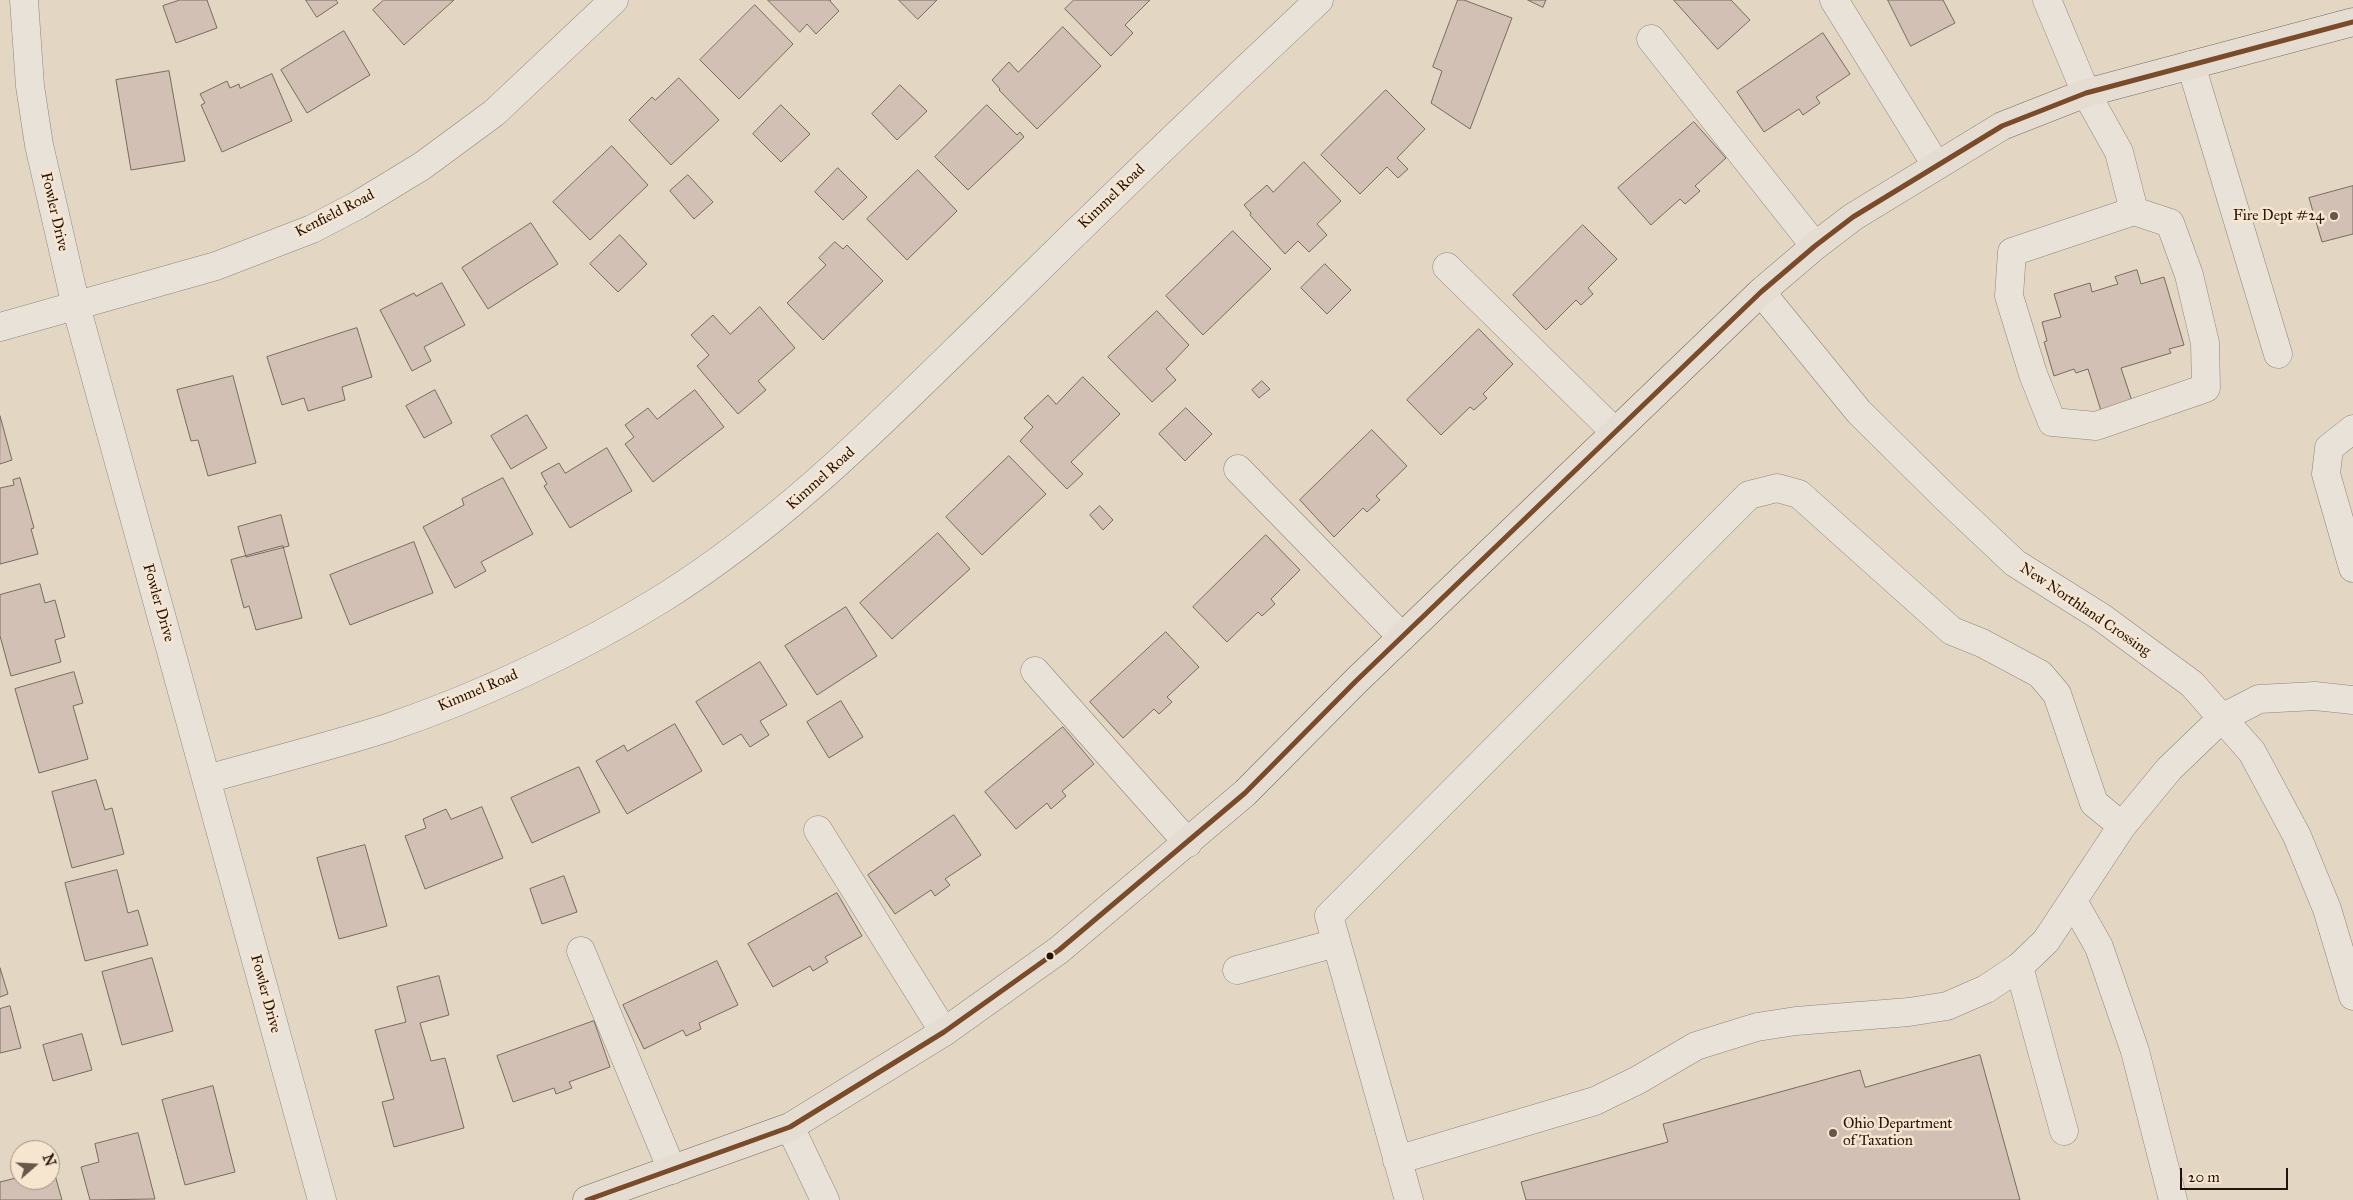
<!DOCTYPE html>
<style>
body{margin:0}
#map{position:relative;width:2353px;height:1200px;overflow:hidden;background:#e3d6c2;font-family:"IM FELL Great Primer",serif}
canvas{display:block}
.north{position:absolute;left:10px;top:1140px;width:50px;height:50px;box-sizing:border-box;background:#f6e6cf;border:1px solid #a29181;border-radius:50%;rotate:71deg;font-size:14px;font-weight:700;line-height:20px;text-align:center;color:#24120b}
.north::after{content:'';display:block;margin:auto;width:18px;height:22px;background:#67574b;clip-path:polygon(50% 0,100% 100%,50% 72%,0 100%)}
.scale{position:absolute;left:2180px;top:1168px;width:108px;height:22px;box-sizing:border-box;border:2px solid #24120b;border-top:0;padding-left:6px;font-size:15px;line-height:18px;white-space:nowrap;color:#24120b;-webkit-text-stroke:4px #f6e6cf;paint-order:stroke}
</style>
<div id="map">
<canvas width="2353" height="1200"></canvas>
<div class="north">N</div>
<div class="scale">20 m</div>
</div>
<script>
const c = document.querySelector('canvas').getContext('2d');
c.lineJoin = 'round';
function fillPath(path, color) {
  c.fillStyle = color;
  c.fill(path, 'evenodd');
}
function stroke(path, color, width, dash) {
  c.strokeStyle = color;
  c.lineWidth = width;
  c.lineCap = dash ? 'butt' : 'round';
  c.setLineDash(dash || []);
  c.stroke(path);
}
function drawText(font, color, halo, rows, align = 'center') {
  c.font = font + ' "IM FELL Great Primer",serif';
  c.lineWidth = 5;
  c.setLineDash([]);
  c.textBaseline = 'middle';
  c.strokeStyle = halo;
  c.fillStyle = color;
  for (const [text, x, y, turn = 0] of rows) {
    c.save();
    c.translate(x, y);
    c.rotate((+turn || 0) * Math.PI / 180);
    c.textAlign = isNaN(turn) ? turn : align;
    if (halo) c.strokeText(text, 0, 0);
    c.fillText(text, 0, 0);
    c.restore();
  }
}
const building = new Path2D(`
 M180 0H207L217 28 176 43 163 6Z
 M306 0H336L338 3 317 17Z
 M384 0H454L404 45 373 10Z
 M768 0H831L830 1 839 11 816 34 807 24 800 32Z
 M899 0H937L918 19Z
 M1074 0H1150L1125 25 1133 33 1111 56 1065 9Z
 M1458 0H1464L1512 18 1470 129 1431 103 1442 71 1433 67Z
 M1528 0H1546L1543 7Z
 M1674 0H1731L1750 20 1718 49Z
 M1888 0H1943L1955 23 1911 46Z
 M755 5 793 44 739 99 700 60Z
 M1063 27 1101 66 1037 129 999 90 1000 89 992 80 1009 62 1018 72Z
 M344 31 370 75 307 113 281 70Z
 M1823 33 1850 74 1816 97 1820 103 1803 115 1799 109 1764 132 1737 92Z
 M169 71 185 161 131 170 116 80Z
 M272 74 292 121 222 152 201 105 205 103 200 94 227 81 230 88 239 84 240 88Z
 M679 78 719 120 671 165 629 120 652 97 655 100Z
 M900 85 927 111 897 140 872 114Z
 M1386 90 1425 129 1397 158 1408 169 1398 178 1387 167 1360 194 1321 155Z
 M781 105 810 134 781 162 753 134Z
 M987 105 1017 135 1020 132 1024 137 968 190 935 157Z
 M1694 122 1726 158 1695 186 1700 191 1685 204 1680 199 1651 225 1618 188Z
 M612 146 648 185 590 240 553 202Z
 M1304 162 1341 201 1317 224 1327 235 1309 252 1298 241 1285 254 1250 215 1251 213 1244 205 1267 185 1273 192Z
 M838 168 867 197 843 220 815 192Z
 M918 170 957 211 907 260 867 219Z
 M688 175 713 202 694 219 670 191Z
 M2353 186V234L2322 242 2309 198Z
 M531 223 558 264 488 309 462 268Z
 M1583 225 1617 259 1588 288 1593 294 1581 305 1576 300 1546 330 1513 295Z
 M1233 231 1271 269 1203 335 1166 296Z
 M620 235 647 264 618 292 590 264Z
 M835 242 843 249 847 245 883 281 823 340 787 303 826 265 819 258Z
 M1325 264 1351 290 1327 314 1301 288Z
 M2137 270 2141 284 2164 277 2184 345 2169 349 2171 353 2121 368 2133 404 2102 414 2088 369 2076 373 2074 369 2054 376 2044 342 2047 341 2042 322 2061 317 2054 294 2090 283 2092 292 2118 284 2115 277Z
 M442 283 465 325 424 347 431 361 412 371 380 310 414 293 416 296Z
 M760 307 795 348 758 381 766 390 738 414 697 366 709 355 691 335 713 315 730 334Z
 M1157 311 1189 345 1166 369 1176 380 1152 402 1108 357Z
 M357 328 372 377 342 387 345 400 308 411 304 398 282 405 267 357Z
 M1479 329 1513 364 1483 394 1487 398 1474 410 1470 407 1441 435 1407 400Z
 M233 376 256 463 208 476 198 440 191 441 177 390Z
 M1083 377 1120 414 1071 462 1083 474 1067 489 1020 441 1033 427 1024 418 1048 395 1056 404Z
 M1262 381 1270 389 1259 398 1252 390Z
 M435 390 452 423 424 438 406 406Z
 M695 390 724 427 653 482 625 444 634 437 625 425 648 408 657 419Z
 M1186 408 1212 434 1185 461 1159 434Z
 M527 415 547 448 511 469 491 436Z
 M0 416 12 460 0 464Z
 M1372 430 1407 466 1376 496 1380 500 1367 512 1363 508 1334 537 1300 500Z
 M607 448 632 491 570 528 544 486 547 484 541 473 559 463 565 473Z
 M1009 456 1046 494 982 555 946 517Z
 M20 478 34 528 31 529 38 554 0 564V488L14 485 13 480Z
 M503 478 533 534 481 562 486 571 455 588 423 527 464 505 462 499Z
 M1100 506 1113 520 1103 530 1090 515Z
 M281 515 289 546 246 557 238 527Z
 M938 533 970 569 892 639 860 603Z
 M1266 535 1300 570 1271 599 1275 604 1262 616 1258 612 1227 642 1193 607Z
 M414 542 433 593 350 625 330 575Z
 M283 546 302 618 256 630 249 606 244 608 231 560Z
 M40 584 45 603 55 600 65 637 55 640 61 662 11 676 0 636V595Z
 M846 607 877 656 817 695 785 646Z
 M1166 632 1199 667 1167 697 1172 702 1159 714 1154 709 1123 738 1090 702Z
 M760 662 787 705 760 721 769 735 750 747 741 734 723 745 696 702Z
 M74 672 83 703 73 706 88 759 39 773 15 689Z
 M841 701 863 737 829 758 807 722Z
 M675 724 702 771 627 814 596 761 624 745 627 751Z
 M1063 727 1094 764 1062 791 1066 796 1051 809 1047 803 1016 829 985 792Z
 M579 767 600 812 532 843 511 798Z
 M96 780 105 810 112 808 124 854 72 868 52 792Z
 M482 807 503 858 425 889 405 836 426 828 423 819 446 809 451 819Z
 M954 815 981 855 945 879 950 885 935 896 931 890 895 914 868 875Z
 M365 845 387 926 339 939 317 858Z
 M117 870 128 913 138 910 148 945 85 961 65 883Z
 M564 876 577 912 542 924 530 889Z
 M837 893 862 936 825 957 828 962 813 971 810 966 773 987 748 944Z
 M152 958 173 1031 122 1045 102 972Z
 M717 961 738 1005 699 1023 701 1029 686 1036 683 1030 644 1049 623 1005Z
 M0 968 8 994 0 997Z
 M439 976 449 1015 420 1023 431 1061 445 1058 464 1128 394 1147 382 1102 394 1099 375 1030 406 1022 397 987Z
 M10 1006 21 1048 0 1053V1009Z
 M594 1021 610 1067 569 1082 572 1088 556 1094 554 1088 513 1102 497 1056Z
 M82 1034 92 1070 53 1081 43 1045Z
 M1980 1055 2020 1200H1526L1521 1182 1668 1142 1663 1124 1860 1070 1865 1087Z
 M213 1086 235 1172 185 1185 162 1100Z
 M138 1133 155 1199 90 1200 81 1167 99 1162 95 1144Z
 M53 1168 62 1200H0V1182L20 1177V1180H50V1169Z`);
const minor = new Path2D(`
 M24 0 30 86 39 145 76 306 322 1200
 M1834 0 1936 165
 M2047 0 2086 93 2119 152 2134 211
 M1651 39 1815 246
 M2191 65 2278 354
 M2134 211 2170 223 2189 275 2205 343 2206 388 2096 426 2052 422 2033 374 2009 296 2012 252Z
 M1447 267 1615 432
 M1761 292 1859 412 1946 498 2015 563 2101 617 2192 684 2252 752 2297 836 2327 909 2353 996
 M0 327 216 266 312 229 358 205 422 166 494 113 614 0
 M2353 429 2329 448 2326 474 2353 568
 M1238 469 1402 637
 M1035 671 1188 843
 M207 779C267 762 328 747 387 728 481 696 579 650 663 598 790 518 888 416 994 313 1101 207 1209 103 1319 0
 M818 830 944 1032
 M2073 901 2099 947 2135 1051 2173 1200
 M581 951 672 1170
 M2019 967 2064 1131
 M1237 970 1336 943
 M790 1127 825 1200
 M1397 1160 1595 1101 1638 1080 1696 1046 1757 1027 1796 1021 1909 1012 1947 1006 1986 989 2019 967 2046 941 2122 826
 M1409 1200 1329 916 1749 495 1777 488 1799 494 1952 631 1982 643 2040 674 2057 694 2094 803 2122 826 2169 769 2222 718 2259 699 2315 696 2353 700`);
const major = new Path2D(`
 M587 1200 790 1127 944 1032 1059 950 1245 793 1356 681 1761 292 1815 246 1853 217 2002 126 2086 93 2353 22`);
const bus1 = new Path2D(`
 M587 1200 790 1127 944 1032 1059 950 1245 793 1356 681 1761 292 1815 246 1853 217 2002 126 2086 93 2353 22`);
const markers = [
 [2334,216,5,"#67574b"],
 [1050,956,4.5,"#24120b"],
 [1833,1133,5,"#67574b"]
];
const streetNames = [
 ["Kimmel Road",1112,197,-44],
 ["Fowler Drive",54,212,77],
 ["Kenfield Road",335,214,-27],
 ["Kimmel Road",821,479,-42],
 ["Fowler Drive",158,603,74],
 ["New Northland Crossing",2085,610,34],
 ["Kimmel Road",478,691,-23],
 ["Fowler Drive",265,994,75]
];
const poiNames = [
 ["Fire Dept #24",2324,216],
 ["Ohio Department",1843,1124,"left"],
 ["of Taxation",1843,1141,"left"]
];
fillPath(building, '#d1c0b3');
stroke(building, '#766c62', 1);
stroke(minor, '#90877b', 29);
stroke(major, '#766c62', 29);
stroke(minor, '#e8e2d8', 28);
stroke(major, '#e5ddd1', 28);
stroke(bus1, '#7a4b2a', 5);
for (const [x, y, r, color] of markers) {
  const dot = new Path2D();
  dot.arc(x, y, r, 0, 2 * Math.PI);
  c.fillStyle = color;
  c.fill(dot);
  stroke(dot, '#f6e6cf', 2);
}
drawText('15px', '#24120b', '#f6e6cf', streetNames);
drawText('15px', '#24120b', '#f6e6cf', poiNames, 'right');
</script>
